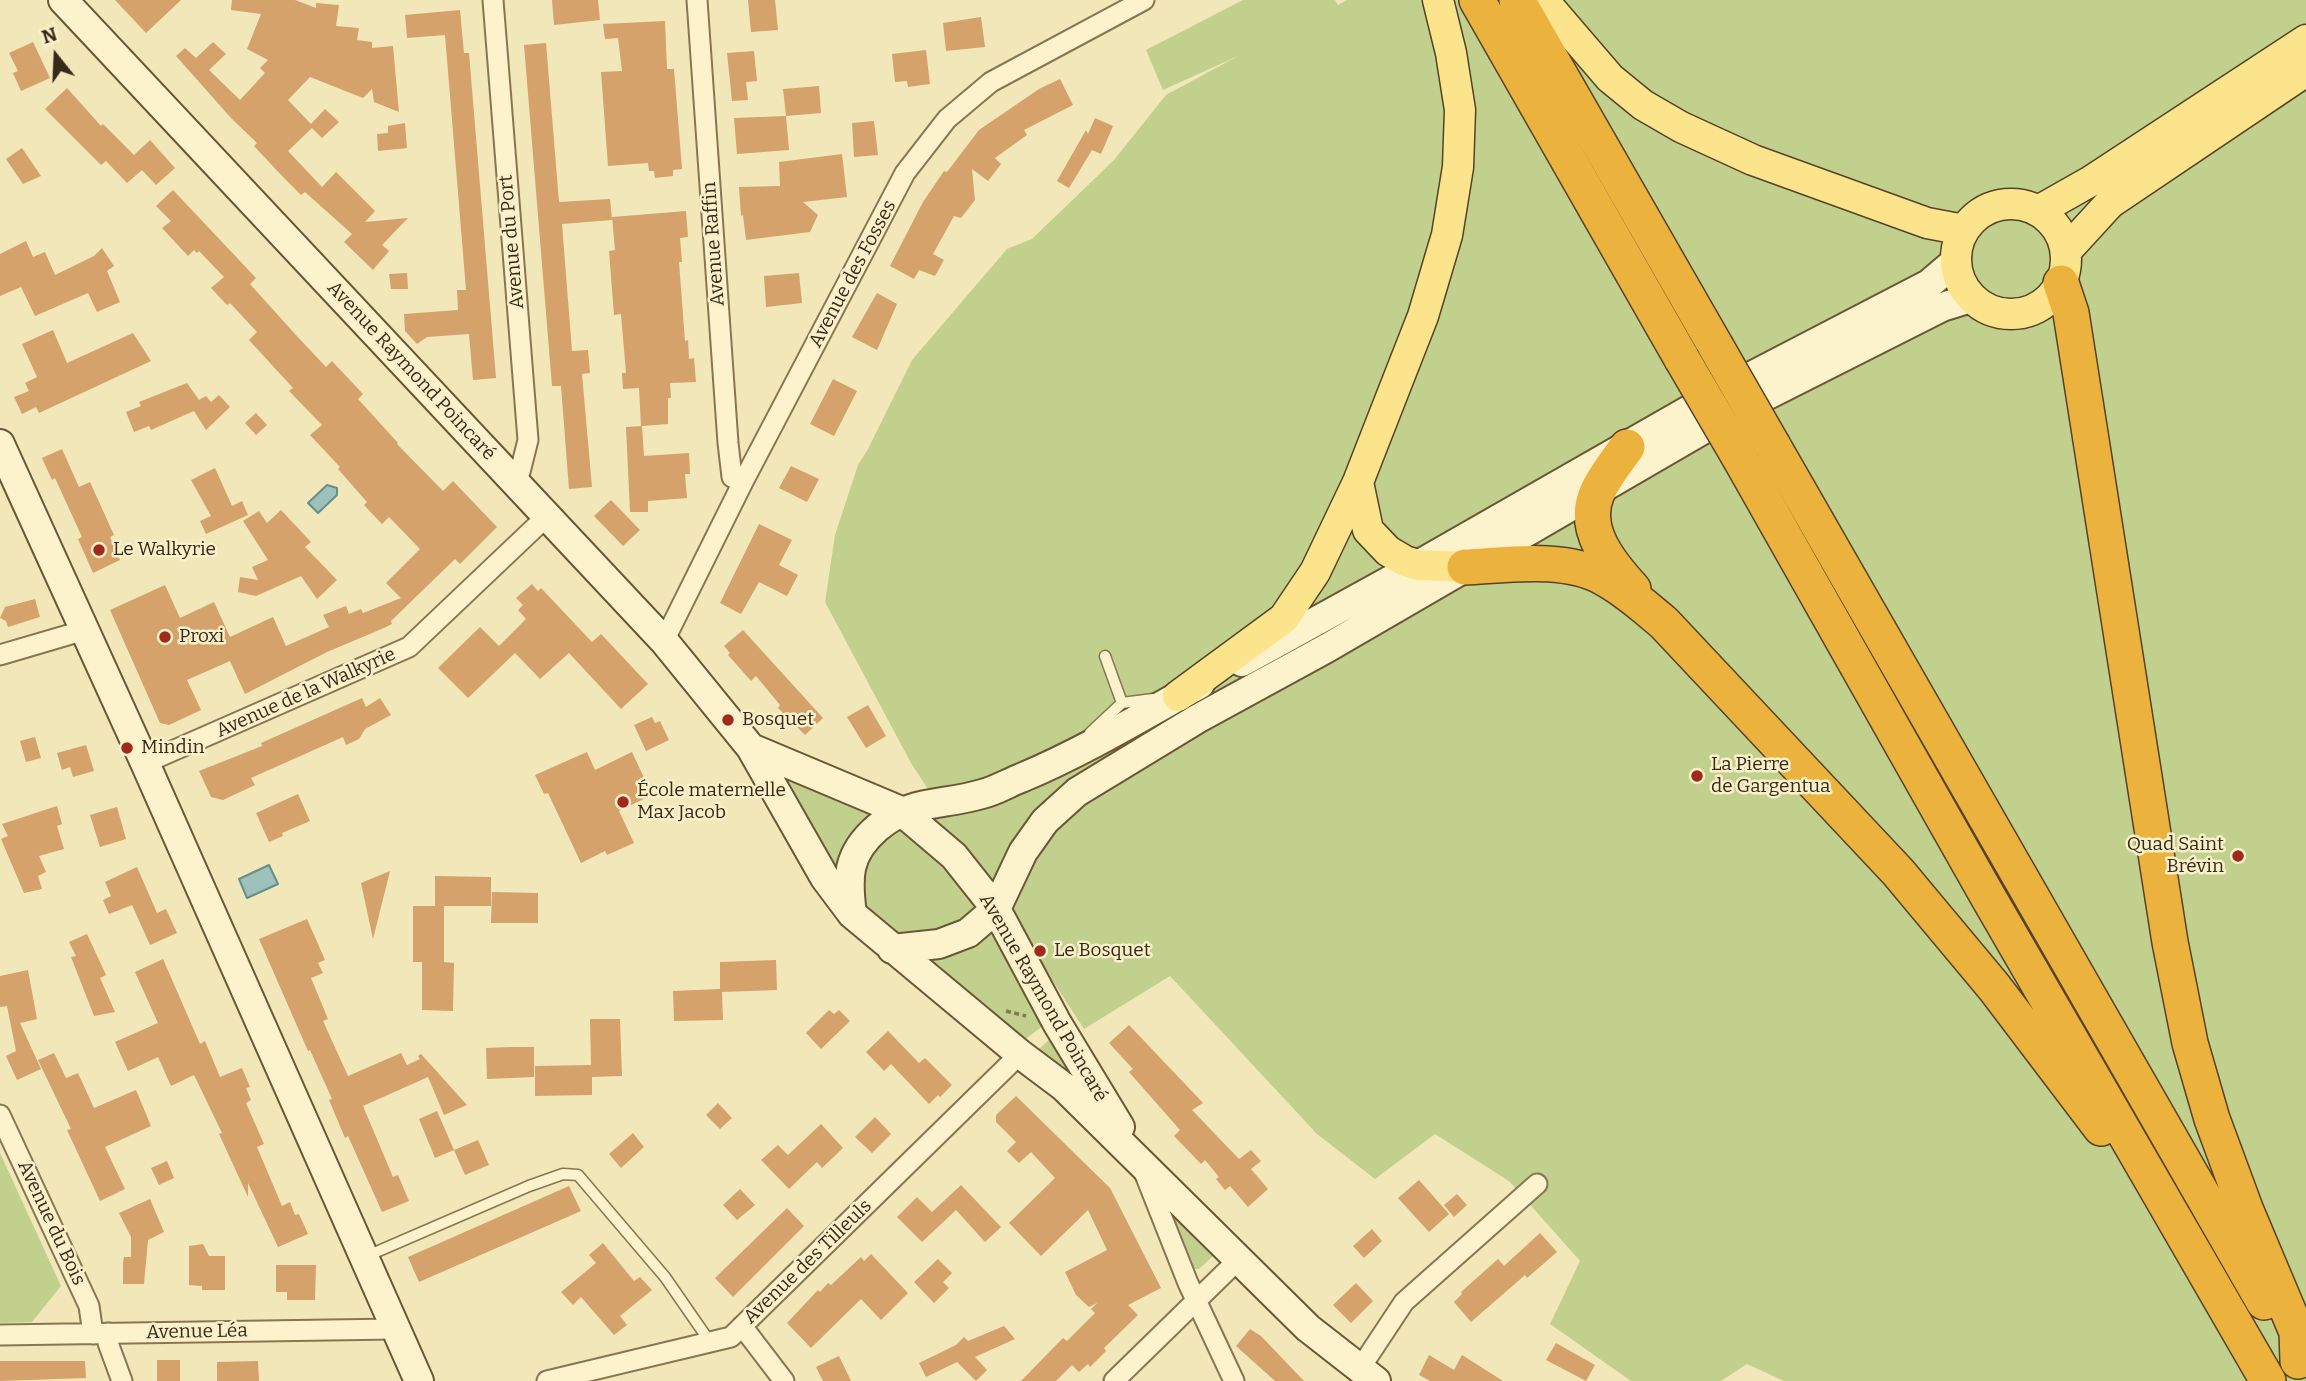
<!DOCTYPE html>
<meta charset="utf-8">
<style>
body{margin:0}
#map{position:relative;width:2306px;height:1381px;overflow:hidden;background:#f2e7b9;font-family:Bitter,serif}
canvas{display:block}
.north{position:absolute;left:21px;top:21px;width:70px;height:70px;-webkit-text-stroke:5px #f9f0c9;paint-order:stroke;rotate:342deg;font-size:19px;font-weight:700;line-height:28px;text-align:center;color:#372a19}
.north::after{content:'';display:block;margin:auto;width:24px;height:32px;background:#372a19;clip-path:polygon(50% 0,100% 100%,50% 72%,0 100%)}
</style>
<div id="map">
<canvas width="2306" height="1381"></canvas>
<div class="north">N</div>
</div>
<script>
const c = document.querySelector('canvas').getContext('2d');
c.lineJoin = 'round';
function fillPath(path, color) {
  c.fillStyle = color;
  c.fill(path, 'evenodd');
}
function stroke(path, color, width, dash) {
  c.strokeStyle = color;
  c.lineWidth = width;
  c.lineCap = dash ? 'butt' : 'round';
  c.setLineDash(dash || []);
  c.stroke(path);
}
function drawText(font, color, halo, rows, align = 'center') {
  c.font = font + ' Bitter,serif';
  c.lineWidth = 5;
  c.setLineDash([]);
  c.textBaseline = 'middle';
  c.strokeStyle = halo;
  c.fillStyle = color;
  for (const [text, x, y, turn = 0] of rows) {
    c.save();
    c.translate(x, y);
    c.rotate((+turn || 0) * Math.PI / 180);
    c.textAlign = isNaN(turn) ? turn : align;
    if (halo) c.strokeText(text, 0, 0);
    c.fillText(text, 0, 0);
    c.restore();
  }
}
const green = new Path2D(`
 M1243 0H1335L1338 5 1347 0H2306V1381H1784L1747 1364 1721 1381H1631L1550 1324 1580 1261 1509 1181 1435 1134 1375 1179 1317 1134 1170 976 1084 1029 990 884 932 822 935 817 944 814 911 763 825 602 835 535 858 465 868 449 912 360 1007 249 1032 239 1114 160 1166 95 1238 56 1163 90 1146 50Z
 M772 768 877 812 842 867 836 871Z
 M900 825 933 847 979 906C958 935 928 934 895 935 857 903 860 908 863 859Z
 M986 934 999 937 1044 1025 1023 1041 924 961Z
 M1052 1037 1070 1063 1073 1077 1037 1051Z
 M0 1153 61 1286 32 1322 0 1323Z
 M1167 1207 1214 1255 1199 1269H1192Z`);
const water = new Path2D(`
 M327 485 337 488V495L318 513 308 503Z
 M269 865 278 884 247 898 239 879Z`);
const building = new Path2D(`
 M115 0H181L146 33Z
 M232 0H295L316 8V3L339 5 336 26 359 28 357 40 372 42V48L393 46 399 112 374 102 372 89 363 98 310 77 288 100 311 124 325 109 339 122 322 138 312 128 288 151 322 187 336 172 375 211 365 222 408 218 382 245 389 251 373 270 344 242 352 234 305 192 301 195 284 178 254 146 257 143 231 118 176 56 185 48 196 58 213 42 226 54 209 70 240 100 265 73 260 68 268 60 247 49 261 14 231 10Z
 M552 0H598L600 20 554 25Z
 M748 0H775L778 30 751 32Z
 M460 10 464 53H469L496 378 473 380 469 334 427 337 417 344 405 331 404 314 458 310 457 290H466L445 35 407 38 405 15Z
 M981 17 985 47 946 51 943 23Z
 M665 21 667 69H674L682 169 673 170V176L655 178 654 171H649L648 163 608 166 601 72 622 71 618 38 605 39 603 24Z
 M33 42 50 78 21 91 13 73 18 71 9 53Z
 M546 43 559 202 610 199 612 220 562 224 572 351 588 350 590 373 582 374 592 487 569 489 561 386H552L524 45Z
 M926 50 930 84 908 87 907 81 895 82 892 54Z
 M754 51 757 81 746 82 748 100 732 101 727 53Z
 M1060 79 1073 105 1024 130 1027 135 995 158 1001 164 988 181 972 169 975 200 961 218 954 216 933 254 944 260 935 276 919 270 914 279 890 266 923 202 944 171 947 172 979 130 1039 89Z
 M819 86 821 113 786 116 783 89Z
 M67 88 101 126 103 124 134 155 150 140 175 168 156 185 142 170 127 183 106 161 101 165 45 109Z
 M786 116 789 150 737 154 734 118Z
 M1095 118 1113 126 1101 154 1092 150 1069 188 1057 181 1086 130 1088 134Z
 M874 121 878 155 854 157 852 123Z
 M405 123 407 148 378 151 377 134 388 133V126Z
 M22 148 41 176 23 184 6 159Z
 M842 154 847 197 803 202 818 215 810 232 746 240 743 215 741 216 739 187 780 186 779 162Z
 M173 190 256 278 250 284 295 334 326 367 332 361 363 394 358 399 398 443 397 444 443 491 453 481 497 527 460 564 455 559 391 621 392 624 384 628 327 652 245 694 230 661 187 680 201 710 169 725 160 723 110 610 165 585 180 618 214 602 230 637 273 617 286 646 329 627 323 615 346 606 349 614 361 609 363 613 401 598 386 583 420 549 389 517 382 524 364 505 367 502 338 469 340 467 310 435 322 425 289 391 293 388 249 340 257 332 230 303 227 305 211 288 224 277 199 251 197 253 194 250 188 256 162 228 171 221 156 206Z
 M686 211 688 237 680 238 682 262H679L685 341 688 340 689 359 694 358 696 382 670 383 671 398H668V424L642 426 644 456 689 453 690 474H685L687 498 648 501V512H630L626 427 641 426 639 388 623 389 622 373H626L621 314 614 315 609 251 615 250 612 217Z
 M26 241 33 257 45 252 55 275 94 256 102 248 114 266 107 271 120 302 97 312 88 293 35 316 21 287 0 296V254Z
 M407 273 408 289H391L389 274Z
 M799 273 802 303 766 307 764 276Z
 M877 293 897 304 877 350 852 337Z
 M53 330 67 363 133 333 151 361 39 413 36 407 22 414 14 397 29 391 25 383 37 377 22 344Z
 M833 379 857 391 834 436 810 424Z
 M187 383 199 400 206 396 211 402 219 395 230 407 206 430 194 411 151 430 149 426 134 432 126 412 141 406 139 402Z
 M256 413 267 425 256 435 245 423Z
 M62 449 79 487 90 482 114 535 110 537 120 560 93 573 78 539 82 537 55 478 52 480 42 458Z
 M791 466 819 479 807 502 779 488Z
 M215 468 232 506 242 501 248 515 206 534 200 521 211 516 191 480Z
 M611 500 640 530 623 546 594 516Z
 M281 510 311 542 305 547 337 580 317 599 301 576 256 596 238 592 240 577 258 580 252 567 268 560 243 521 259 511 267 523Z
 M759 524 792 540 779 565 798 575 787 596 759 582 741 614 720 603Z
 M532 584 538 591 541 588 592 642 601 634 648 684 621 709 569 653 540 679 515 653 468 698 438 668 480 627 499 646 526 619 518 610 523 605 516 598Z
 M35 599 40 617 8 627 6 621 0 618 5 607Z
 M743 630 823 718 805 735 778 708 780 705 756 676 751 681 728 655 730 653 724 646Z
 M362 698 366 707 380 698 391 715 365 729 359 739 346 745 343 737 251 778 255 785 223 800 211 797 199 771 262 746 261 743Z
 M868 705 886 736 866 748 847 717Z
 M652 717 655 723 660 721 669 740 646 751 634 725Z
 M35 737 41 758 26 762 20 741Z
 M86 745 94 771 73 777 70 767 62 770 57 753Z
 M587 752 595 770 632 752 652 795 619 811 634 843 607 855 605 851 581 863 548 793 544 794 535 775Z
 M298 794 310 821 282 833 283 836 269 842 256 813Z
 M57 806 62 824 57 826 64 849 39 856 46 872 38 876 42 889 24 893 1 839 8 836 2 824Z
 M117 807 126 839 100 847 90 815Z
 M137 867 157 913 166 909 177 933 150 945 132 905 109 914 103 900 111 896 105 882Z
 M390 871 373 939 361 883Z
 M435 876 491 877V906H435Z
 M492 892 538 893V923H491Z
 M413 906H444V962L454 963 453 1011 422 1010V962H413Z
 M307 919 325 960 318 963 323 973 311 978 328 1019 323 1021 348 1076 401 1053 407 1065 420 1059 418 1056 421 1054 467 1105 444 1115 428 1077 363 1106 393 1177 398 1175 409 1201 382 1212 348 1136 345 1138 329 1100 332 1099 310 1050 308 1051 259 939Z
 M87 934 106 975 100 978 115 1012 94 1016 71 957 76 956 69 942Z
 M163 959 200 1044 205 1041 220 1077 242 1068 250 1087 246 1088 251 1100 246 1103 264 1144 257 1147 282 1206 290 1202 295 1215 299 1214 308 1234 278 1247 248 1183V1197L219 1134 222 1133 194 1075 171 1086 158 1057 128 1071 115 1042 158 1023 135 972Z
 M776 960 777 990 722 992 723 1020 674 1021 673 991 720 989V962Z
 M28 970 37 1019 20 1023 41 1069 17 1080 6 1056 16 1051 7 1006 0 1007V976Z
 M829 1010 834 1014 839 1010 850 1021 821 1049 806 1033Z
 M590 1019H620L622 1076 592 1077V1095L535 1096V1066L591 1065Z
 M1129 1025 1203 1103 1192 1110 1239 1159 1251 1150 1261 1161 1251 1169 1268 1189 1248 1207 1230 1186 1225 1190 1216 1179 1219 1177 1205 1160 1201 1164 1174 1136 1180 1130 1129 1072 1133 1069 1109 1043Z
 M888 1031 919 1063 925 1058 952 1085 940 1097 938 1095 929 1104 891 1064 884 1071 866 1052Z
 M510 1047H534V1077L487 1079 486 1048Z
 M54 1053 66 1078 78 1073 94 1108 136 1090 151 1126 105 1147 125 1189 100 1201 67 1130 71 1129 38 1060Z
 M1016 1096 1110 1188 1161 1288 1128 1305 1138 1315 1104 1348 1106 1351 1090 1367 1088 1364 1079 1372 1072 1365 1056 1381H1021L1063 1338 1067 1341 1095 1313 1091 1309 1097 1303 1089 1307 1076 1295 1065 1272 1107 1250 1088 1210 1041 1256 1009 1223 1055 1178 1031 1152 1019 1163 1007 1151 1016 1142 996 1122V1115Z
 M718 1103 732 1118 720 1129 706 1115Z
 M437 1111 454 1150 435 1158 419 1119Z
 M875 1117 891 1134 872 1153 855 1137Z
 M821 1124 843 1148 822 1168 817 1162 789 1189 761 1160 778 1145 788 1155Z
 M633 1133 644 1147 621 1168 609 1154Z
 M478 1140 489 1165 465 1175 454 1150Z
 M167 1161 174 1178 159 1185 151 1168Z
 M1419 1180 1449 1214 1429 1232 1398 1198Z
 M961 1185 1001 1227 985 1242 956 1210 922 1242 897 1217 917 1197 932 1212Z
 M569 1186 581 1211 419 1282 408 1257Z
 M740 1189 755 1205 737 1220 723 1205Z
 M1457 1194 1467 1205 1454 1217 1444 1205Z
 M150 1199 164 1232 148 1240 144 1284H123V1263L124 1257H131V1237L119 1213Z
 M787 1208 804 1226 733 1297 715 1278Z
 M1372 1229 1382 1241 1364 1258 1353 1246Z
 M1540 1233 1557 1252 1527 1278 1525 1275 1471 1322 1454 1302 1462 1294 1461 1292 1498 1259 1504 1266Z
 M603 1243 634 1281 640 1277 652 1290 620 1316 627 1325 614 1335 581 1297 573 1305 561 1292 596 1263 589 1255Z
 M203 1244 209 1256H225V1290H202V1286L189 1285V1246Z
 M871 1254 908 1293 881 1320 861 1299 811 1348 787 1323 818 1290 820 1292 828 1283 831 1285 861 1257 864 1261Z
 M938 1259 952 1273 943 1282 949 1288 934 1303 914 1282Z
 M276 1265H316L315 1300H287V1292H276Z
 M1356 1283 1373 1301 1351 1323 1333 1305Z
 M1004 1326 1015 1339 975 1357 987 1370 976 1381 957 1362 926 1377 919 1363 956 1345 964 1337 968 1341Z
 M1250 1329 1261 1336 1304 1381H1275L1236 1346Z
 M1556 1343 1595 1365 1586 1381 1546 1360Z
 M1429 1355 1454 1370 1462 1355 1503 1381H1430L1419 1375Z
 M839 1356 851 1381H823L816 1367Z
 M157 1360H180V1381H157Z
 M0 1361H85L86 1378 0 1381Z
 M258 1361 259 1381H217V1362Z`);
const path = new Path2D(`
 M1006 1011 1026 1016`);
const lane = new Path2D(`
 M1105 656 1122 703
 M1090 733 1122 703 1153 699
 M367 1256 529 1186 563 1174 578 1175 665 1277 710 1342`);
const street = new Path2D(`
 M493 0 528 440 520 472 512 479
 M697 0 728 443 732 477 743 482
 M664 641 743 482 905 173 947 119 991 82 1144 0
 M0 655 85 630
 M145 763 409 647 546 517
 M0 1115 89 1306 93 1334
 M1144 1172 1188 1283 1234 1381
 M742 1326 784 1381
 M108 1333V1343L122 1381
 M0 1335 395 1329
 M1359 1370 1404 1302 1537 1184
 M547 1381 731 1337 1020 1054
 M1114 1381 1238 1260`);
const secondary = new Path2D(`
 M63 0 664 641 751 748 825 878 852 914 1020 1054 1064 1087 1308 1328 1376 1381
 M0 444 145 763 419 1381
 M1242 662 1418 565 1719 393 1929 284 1956 261
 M751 748 901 811 954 856 996 909 1057 1023 1120 1127
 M852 914C847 877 847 854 877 828 911 799 942 806 982 794 995 791 1008 783 1021 778 1083 752 1141 717 1200 684
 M892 949 939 944 968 933 996 909 1023 852 1045 821 1077 792 1197 719 1327 648 1730 414 1942 307 1971 298`);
const primary = new Path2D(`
 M1543 0 1610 78 1643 105 1681 127 1753 160 1927 223 1964 230
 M1956 259a55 55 0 1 1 110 0a55 55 0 1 1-110 0Z
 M2038 211 2091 181 2306 40
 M2066 251 2110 203 2306 71
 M1358 482 1368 530 1388 551 1405 561 1418 565 1465 567
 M1178 696 1284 618 1315 572 1358 482 1423 316 1447 235 1458 167 1460 110 1451 53 1438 0`);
const highway = new Path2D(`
 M1477 0 1682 359
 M1517 0 1715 345
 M2061 283 2071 313 2170 942 2190 1043 2212 1119 2246 1211 2297 1332 2298 1361
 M1773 446 2264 1302
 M1627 447C1617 461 1604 477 1597 493 1581 529 1610 564 1633 589
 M1741 460 1987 895 2268 1381
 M1465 567C1507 565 1565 556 1604 578 1626 590 1645 607 1664 623L1898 872 1994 987 2101 1128`);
const highwayBridge = new Path2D(`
 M1715 345 1773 446
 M1682 359 1741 460`);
const markers = [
 [99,550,7,"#9e291c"],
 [165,637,7,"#9e291c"],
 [728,720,7,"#9e291c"],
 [127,748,7,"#9e291c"],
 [1697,776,7,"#9e291c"],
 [623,802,7,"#9e291c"],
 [2238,856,7,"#9e291c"],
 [1040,951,7,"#9e291c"]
];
const streetNames = [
 ["Avenue du Port",512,242,-95],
 ["Avenue Raffin",714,244,-94],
 ["Avenue des Fosses",853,274,-62],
 ["Avenue Raymond Poincaré",411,371,47],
 ["Avenue de la Walkyrie",306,693,-24],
 ["Avenue Raymond Poincaré",1043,998,60],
 ["Avenue du Bois",51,1223,65],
 ["Avenue des Tilleuls",808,1262,-44],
 ["Avenue Léa",197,1332,-1]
];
const poiNames = [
 ["Le Walkyrie",113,550],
 ["Proxi",179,637],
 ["Bosquet",742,720],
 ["Mindin",141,748],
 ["La Pierre",1711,765],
 ["de Gargentua",1711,787],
 ["École maternelle",637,791],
 ["Max Jacob",637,813],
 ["Quad Saint",2224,845,"right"],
 ["Brévin",2224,867,"right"],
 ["Le Bosquet",1054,951]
];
fillPath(green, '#c1d08c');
fillPath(water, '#9ec1bb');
stroke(water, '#658f89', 2);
fillPath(building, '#d4a26a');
stroke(lane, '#897552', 13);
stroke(street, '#897552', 23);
stroke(secondary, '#6b5636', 32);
stroke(primary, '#564227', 33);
stroke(highway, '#564227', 38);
stroke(path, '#897552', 3.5, [5, 3.5]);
stroke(lane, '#fcf3cc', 10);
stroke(street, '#fcf3cc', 19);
stroke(secondary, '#fcf3cc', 28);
stroke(primary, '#fbe48b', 30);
stroke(highway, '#ecb23e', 35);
stroke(highwayBridge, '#564227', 38, []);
stroke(highwayBridge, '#ecb23e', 35);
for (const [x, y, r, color] of markers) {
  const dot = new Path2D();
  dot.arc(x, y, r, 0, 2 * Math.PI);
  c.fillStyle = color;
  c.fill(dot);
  stroke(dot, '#f9f0c9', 2.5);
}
drawText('19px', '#372a19', '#f9f0c9', streetNames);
drawText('19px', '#372a19', '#f9f0c9', poiNames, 'left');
</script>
